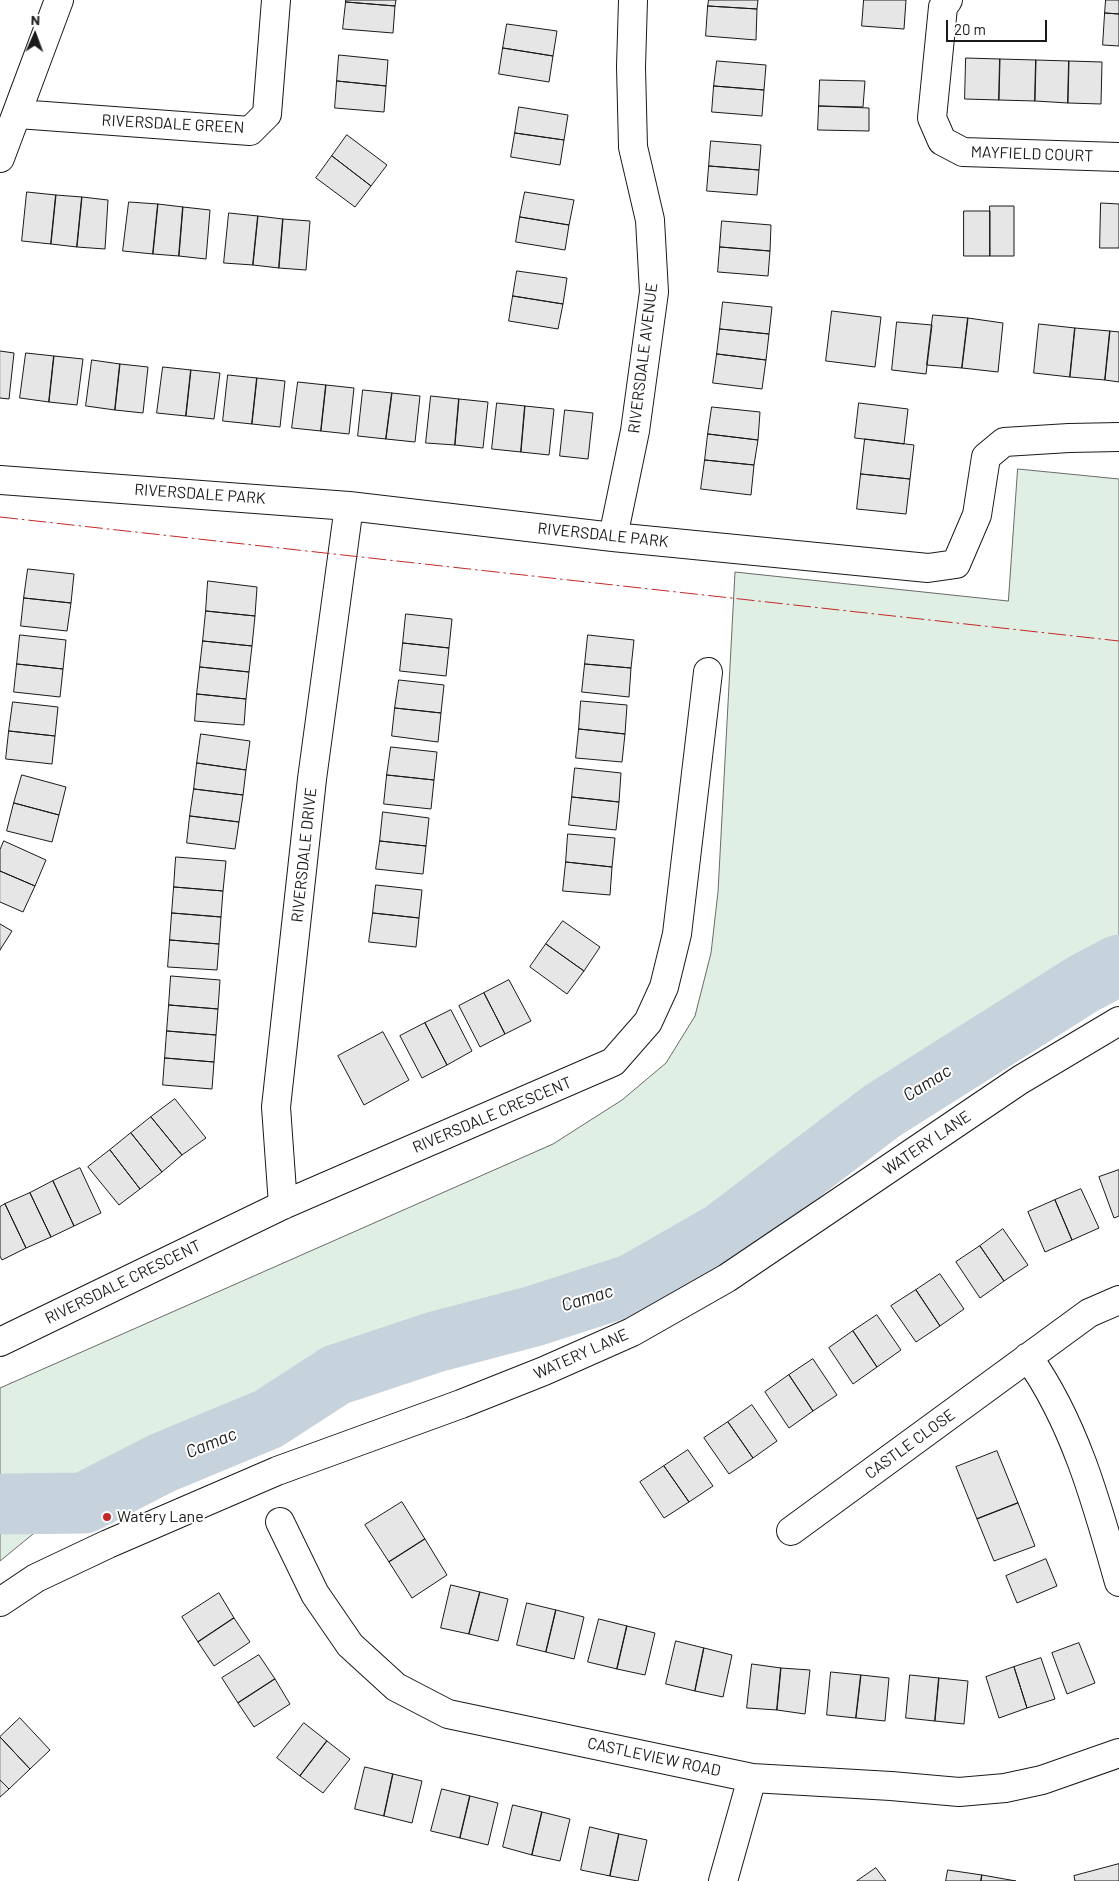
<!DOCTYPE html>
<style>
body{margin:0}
#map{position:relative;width:1119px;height:1881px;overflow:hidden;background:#fff;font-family:Barlow,sans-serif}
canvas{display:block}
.north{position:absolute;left:10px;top:10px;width:50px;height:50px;-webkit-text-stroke:4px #fff;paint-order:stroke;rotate:2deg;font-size:14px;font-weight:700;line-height:20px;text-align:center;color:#1a1a1a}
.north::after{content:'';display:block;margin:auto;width:18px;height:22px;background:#1a1a1a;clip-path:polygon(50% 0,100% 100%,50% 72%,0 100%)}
.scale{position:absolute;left:946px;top:20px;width:101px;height:22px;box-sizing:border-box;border:2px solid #1a1a1a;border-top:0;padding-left:6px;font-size:15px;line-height:18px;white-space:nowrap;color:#1a1a1a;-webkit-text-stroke:4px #fff;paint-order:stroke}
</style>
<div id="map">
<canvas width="1119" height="1881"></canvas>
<div class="north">N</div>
<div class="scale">20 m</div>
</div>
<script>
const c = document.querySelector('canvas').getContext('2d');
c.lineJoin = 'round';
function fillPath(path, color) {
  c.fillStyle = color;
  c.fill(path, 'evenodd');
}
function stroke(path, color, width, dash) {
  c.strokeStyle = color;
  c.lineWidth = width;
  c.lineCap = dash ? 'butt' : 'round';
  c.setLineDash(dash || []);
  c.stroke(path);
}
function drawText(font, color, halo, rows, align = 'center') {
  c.font = font + ' Barlow,sans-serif';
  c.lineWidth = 4;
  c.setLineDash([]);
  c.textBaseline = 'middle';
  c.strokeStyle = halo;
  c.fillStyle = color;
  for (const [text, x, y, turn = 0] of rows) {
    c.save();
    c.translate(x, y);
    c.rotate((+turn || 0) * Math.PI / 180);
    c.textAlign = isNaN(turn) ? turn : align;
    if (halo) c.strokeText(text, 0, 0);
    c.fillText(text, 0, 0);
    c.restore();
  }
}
const green = new Path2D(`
 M1018 469 1119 479V954L878 1101 716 1219 633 1271 534 1303 432 1331 333 1368 259 1411 156 1450 82 1494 0 1561V1388L553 1144 622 1100 666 1063 695 1016 711 953 718 892 735 572 1008 601Z`);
const river = new Path2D(`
 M0 1504 84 1503 162 1463 268 1419 336 1375 435 1342 534 1316 633 1284 722 1233 882 1111 1083 984 1119 965`);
const building = new Path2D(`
 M346 0H396L395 6 346 2Z
 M709 0H758L757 9 708 6Z
 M864 0H906L904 29 862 26Z
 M1106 0H1119V14L1105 13Z
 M346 2 395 6 393 33 343 29Z
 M708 6 757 9 756 40 706 36Z
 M1105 13 1119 14V46L1103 45Z
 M507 24 557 31 553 56 503 48Z
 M503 48 553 56 549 82 499 74Z
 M339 55 388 60 386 86 337 81Z
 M966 58 1000 59 999 100 965 99Z
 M1000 59 1036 60 1035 101 999 100Z
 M1036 60 1069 61 1068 103 1035 101Z
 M717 61 766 65 764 90 714 86Z
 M1069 61 1102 62 1101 104 1068 103Z
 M820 80 865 81 863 107 819 106Z
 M337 81 386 86 384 112 335 108Z
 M714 86 764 90 762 116 712 112Z
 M819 106 869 108V131L818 130Z
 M519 107 568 115 564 140 515 133Z
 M515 133 564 140 560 165 511 157Z
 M347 135 387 165 371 186 332 156Z
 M711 141 761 145 759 170 709 166Z
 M332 156 371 186 355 207 316 178Z
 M709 166 759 170 757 195 707 191Z
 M27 192 56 195 51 244 22 241Z
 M525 192 574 200 569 225 520 217Z
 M56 195 82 197 77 247 51 244Z
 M82 197 108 200 105 249 77 247Z
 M129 202 158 204 153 254 123 251Z
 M1101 203 1119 204V248H1100Z
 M158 204 183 207 179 256 153 254Z
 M990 206H1014V256H990Z
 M183 207 210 210 206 259 179 256Z
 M964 211H990V256H964Z
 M229 213 258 216 253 265 224 263Z
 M258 216 283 219 279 268 253 265Z
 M520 217 569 225 565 250 516 242Z
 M283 219 310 221 306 270 279 268Z
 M722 221 771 225 770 251 720 247Z
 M720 247 770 251 768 276 718 272Z
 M517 271 567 278 563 304 513 296Z
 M513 296 563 304 558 329 509 321Z
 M723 302 772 307 769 334 720 329Z
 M832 311 881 317 875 367 826 361Z
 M933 315 968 318 962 368 927 365Z
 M968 318 1003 323 998 372 962 368Z
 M897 322 932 325 926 374 892 370Z
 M1039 324 1075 328 1070 377 1034 373Z
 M1075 328 1110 331 1105 380 1070 377Z
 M720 329 769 334 766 360 717 354Z
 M1110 331 1119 332V382L1105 380Z
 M0 351 14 353 9 399 0 398Z
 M26 353 54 356 49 402 20 398Z
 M717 354 766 360 762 389 713 383Z
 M54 356 83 359 77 405 49 402Z
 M92 360 120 364 115 410 86 406Z
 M120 364 148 367 143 413 115 410Z
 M163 367 191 370 186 416 157 413Z
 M191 370 220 373 214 419 186 416Z
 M228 375 257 378 252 424 223 421Z
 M257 378 285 381 280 427 252 424Z
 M298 382 326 385 321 431 292 428Z
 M326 385 354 388 349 434 321 431Z
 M363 390 392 393 386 439 358 436Z
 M392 393 420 396 415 442 386 439Z
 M431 396 459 399 455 445 426 443Z
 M459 399 488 402 483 448 455 445Z
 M497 403 525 406 521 452 492 449Z
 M859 403 908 409 904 444 855 438Z
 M525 406 554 409 549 455 521 452Z
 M712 407 760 412 758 440 708 434Z
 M565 410 593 413 588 459 560 456Z
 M708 434 758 440 754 465 705 460Z
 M865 439 914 445 910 479 861 474Z
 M705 460 754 465 751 495 701 489Z
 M861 474 910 479 906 514 857 509Z
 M28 569 74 574 71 603 24 598Z
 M208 581 257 587 255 616 206 611Z
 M24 598 71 603 67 631 21 626Z
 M206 611 255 616 252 646 203 641Z
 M406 614 452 619 449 648 403 643Z
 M20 635 66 640 63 669 17 664Z
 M588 635 634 640 631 668 585 664Z
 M203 641 252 646 249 672 200 667Z
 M403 643 449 648 446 676 400 671Z
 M17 664 63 669 60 697 14 692Z
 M585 664 631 668 629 697 582 692Z
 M200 667 249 672 246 699 197 694Z
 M399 680 444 685 441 713 395 708Z
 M197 694 246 699 244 725 195 721Z
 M581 701 627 705 625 734 579 729Z
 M13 702 58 707 55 736 9 731Z
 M395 708 441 713 438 742 392 736Z
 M579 729 625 734 622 762 576 758Z
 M9 731 55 736 52 764 6 759Z
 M201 734 250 741 246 770 197 763Z
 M391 747 437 752 434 780 387 775Z
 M197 763 246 770 243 795 194 789Z
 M575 768 621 773 619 802 572 797Z
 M22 775 66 787 59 815 14 803Z
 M387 775 434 780 431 809 384 804Z
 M194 789 243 795 239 822 190 816Z
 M572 797 619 802 616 830 569 825Z
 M14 803 59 815 52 842 7 831Z
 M383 812 429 818 426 846 380 841Z
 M190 816 239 822 235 849 187 843Z
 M568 834 615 838 612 867 566 862Z
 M4 841 46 860 35 886 0 871V850Z
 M380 841 426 846 423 874 376 869Z
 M176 857 226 861 223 891 174 887Z
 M566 862 612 867 610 895 563 891Z
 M0 871 35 886 23 912 0 902Z
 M376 885 422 890 419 918 373 913Z
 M174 887 223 891 221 917 172 913Z
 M172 913 221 917 219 944 170 940Z
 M373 913 419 918 416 947 369 942Z
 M563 921 600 947 584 971 546 944Z
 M0 924 12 931 0 950Z
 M170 940 219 944 217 970 168 967Z
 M546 944 584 971 567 994 530 967Z
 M171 976 220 980 218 1009 169 1005Z
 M509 980 531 1021 505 1034 484 993Z
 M484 993 505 1034 480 1047 459 1006Z
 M169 1005 218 1009 216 1035 167 1031Z
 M451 1010 472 1051 447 1065 425 1023Z
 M425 1023 447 1065 422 1078 400 1036Z
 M167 1031 216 1035 214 1062 165 1058Z
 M383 1032 409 1080 364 1105 338 1056Z
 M165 1058 214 1062 212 1089 163 1085Z
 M175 1099 206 1138 182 1155 151 1117Z
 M151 1117 182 1155 162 1172 131 1133Z
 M131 1133 162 1172 140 1189 110 1150Z
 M110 1150 140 1189 119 1205 88 1167Z
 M80 1168 101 1213 74 1226 53 1181Z
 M1119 1170V1216L1114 1218 1099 1177Z
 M53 1181 74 1226 51 1237 30 1193Z
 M1081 1189 1099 1228 1072 1240 1055 1200Z
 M30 1193 51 1237 26 1248 5 1204Z
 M1055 1200 1072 1240 1045 1252 1028 1212Z
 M5 1204 26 1248 2 1260 0 1256V1207Z
 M1003 1229 1028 1265 1004 1281 980 1246Z
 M980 1246 1004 1281 980 1298 956 1262Z
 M940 1274 964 1309 940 1326 916 1290Z
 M916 1290 940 1326 916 1342 891 1306Z
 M877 1315 901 1350 877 1367 853 1331Z
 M853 1331 877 1367 853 1384 829 1348Z
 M813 1359 837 1395 813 1411 789 1375Z
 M789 1375 813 1411 789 1428 765 1392Z
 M752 1405 777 1441 753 1458 728 1422Z
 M728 1422 753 1458 729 1474 704 1438Z
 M688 1450 713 1486 689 1502 664 1466Z
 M997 1451 1018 1503 977 1519 956 1467Z
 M664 1466 689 1502 664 1518 640 1482Z
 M402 1502 425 1539 389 1562 365 1525Z
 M1018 1503 1035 1546 994 1561 977 1519Z
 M425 1539 447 1575 412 1598 389 1562Z
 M1046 1559 1057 1586 1017 1603 1006 1576Z
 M451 1585 480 1592 469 1634 441 1628Z
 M480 1592 508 1599 498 1641 469 1634Z
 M219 1593 234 1618 198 1642 182 1617Z
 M527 1603 556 1610 546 1652 517 1645Z
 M556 1610 584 1617 574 1659 546 1652Z
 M234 1618 250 1642 214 1666 198 1642Z
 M599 1619 627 1626 617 1669 588 1662Z
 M627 1626 655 1633 645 1675 617 1669Z
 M676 1641 704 1648 695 1691 666 1684Z
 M1079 1643 1095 1683 1067 1694 1052 1653Z
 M704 1648 732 1655 723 1697 695 1691Z
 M259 1655 275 1679 238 1703 222 1678Z
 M1041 1658 1055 1699 1027 1708 1014 1667Z
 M752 1664 781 1668 777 1710 747 1708Z
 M1014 1667 1027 1708 999 1718 986 1677Z
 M781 1668 810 1670 805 1714 777 1710Z
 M831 1672 861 1675 856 1718 827 1715Z
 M861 1675 889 1678 885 1721 856 1718Z
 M910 1675 939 1678 935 1721 906 1718Z
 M939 1678 968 1681 964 1724 935 1721Z
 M275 1679 290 1704 254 1727 238 1703Z
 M20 1718 50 1750 30 1769 0 1737Z
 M304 1723 327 1741 300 1776 277 1758Z
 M0 1737 30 1769 9 1789 0 1780Z
 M327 1741 350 1759 323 1793 300 1776Z
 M365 1767 393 1774 384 1816 355 1809Z
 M393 1774 422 1781 412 1823 384 1816Z
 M0 1780 9 1789 0 1797Z
 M442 1789 470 1796 460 1838 431 1831Z
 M470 1796 498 1803 488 1845 460 1838Z
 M513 1805 542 1812 532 1855 503 1847Z
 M542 1812 570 1819 560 1861 532 1855Z
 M590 1827 619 1834 610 1876 581 1870Z
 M619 1834 647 1840 638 1881 610 1876Z
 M1119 1864V1881H1075L1074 1876Z
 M876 1868 886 1881H857Z
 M948 1870 982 1875 981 1881H946Z
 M982 1875 1016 1881H981Z`);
const minor = new Path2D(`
 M948 0 943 7 932 118 942 141 963 152 1119 157
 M18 114 250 131 267 114 276 0
 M0 158 59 0
 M0 480 349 506 613 537 928 568 956 564 977 515 986 457 1004 442 1069 438 1119 437
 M613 537 635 431 654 292 650 220 633 147 631 67 633 0
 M283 1205 276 1107 312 779 349 506
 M0 1342 283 1205 613 1062 648 1022 664 987 677 934 708 672
 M1028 1357C1075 1423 1097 1504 1119 1582
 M280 1522 315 1594 350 1645 396 1687 448 1714 752 1778 891 1786 959 1792 1005 1788 1042 1780 1119 1753
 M791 1531 1089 1313 1119 1300
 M0 1602 36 1578 108 1544 277 1471 461 1404 544 1371 632 1332 727 1278 1020 1080 1119 1021
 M723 1881 752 1778`);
const power = new Path2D(`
 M0 517 1119 641`);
const markers = [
 [107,1517,5,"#c62828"]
];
const streetNames = [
 ["RIVERSDALE GREEN",173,124,3],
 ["MAYFIELD COURT",1032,154,2],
 ["RIVERSDALE AVENUE",643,358,-83],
 ["RIVERSDALE PARK",200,494,4],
 ["RIVERSDALE PARK",603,535,6],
 ["RIVERSDALE DRIVE",304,855,-84],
 ["RIVERSDALE CRESCENT",492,1115,-23],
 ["WATERY LANE",927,1143,-34],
 ["RIVERSDALE CRESCENT",123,1282,-26],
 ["WATERY LANE",581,1354,-24],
 ["CASTLE CLOSE",910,1444,-36],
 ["CASTLEVIEW ROAD",654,1757,12]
];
const poiNames = [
 ["Watery Lane",117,1517]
];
const waterNames = [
 ["Camac",927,1083,-32],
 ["Camac",587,1298,-17],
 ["Camac",211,1443,-22]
];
fillPath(green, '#e0efe3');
stroke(green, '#6a6a6a', 1);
stroke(river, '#c6d2dc', 61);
fillPath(building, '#e6e6e6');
stroke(building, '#1a1a1a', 1);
stroke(minor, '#1a1a1a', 30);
stroke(minor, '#fff', 28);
stroke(power, '#c62828', 1, [18, 4, 2.5, 4]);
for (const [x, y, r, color] of markers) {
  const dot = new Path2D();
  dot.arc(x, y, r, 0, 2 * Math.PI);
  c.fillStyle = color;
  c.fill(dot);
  stroke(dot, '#fff', 2);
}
drawText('16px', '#1a1a1a', '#fff', streetNames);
drawText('16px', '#1a1a1a', '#fff', poiNames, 'left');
drawText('italic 18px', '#1a1a1a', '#fff', waterNames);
</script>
